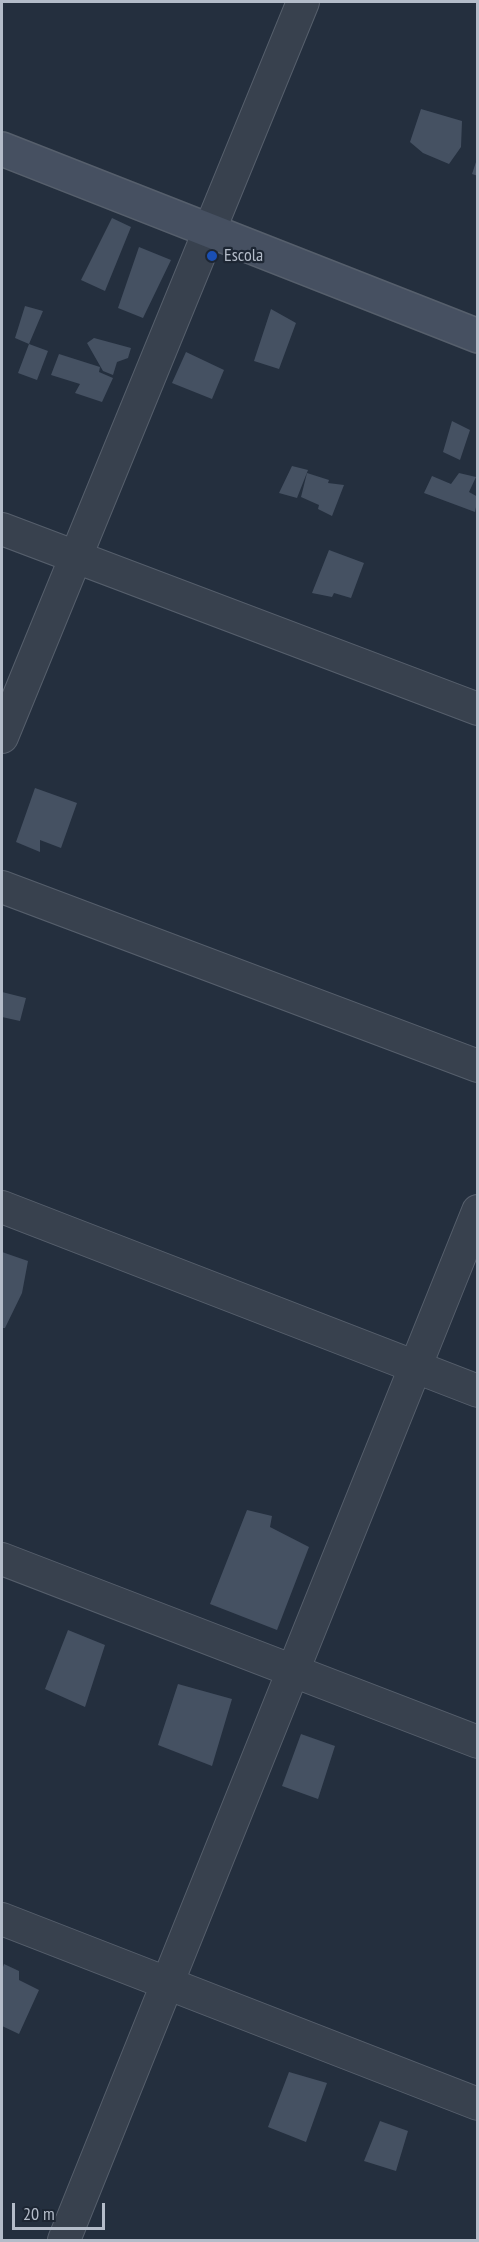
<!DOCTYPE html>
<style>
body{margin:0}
#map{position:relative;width:479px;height:2242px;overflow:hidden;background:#242f3e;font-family:"PT Sans Narrow",sans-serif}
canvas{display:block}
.frame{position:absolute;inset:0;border:3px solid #b4bcc9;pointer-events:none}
.scale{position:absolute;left:12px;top:2203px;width:93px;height:27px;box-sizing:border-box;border:3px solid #b4bcc9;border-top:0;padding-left:8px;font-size:18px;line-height:21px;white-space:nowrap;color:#b4bcc9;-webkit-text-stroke:4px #1d2633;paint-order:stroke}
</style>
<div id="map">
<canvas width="479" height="2242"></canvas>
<div class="frame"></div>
<div class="scale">20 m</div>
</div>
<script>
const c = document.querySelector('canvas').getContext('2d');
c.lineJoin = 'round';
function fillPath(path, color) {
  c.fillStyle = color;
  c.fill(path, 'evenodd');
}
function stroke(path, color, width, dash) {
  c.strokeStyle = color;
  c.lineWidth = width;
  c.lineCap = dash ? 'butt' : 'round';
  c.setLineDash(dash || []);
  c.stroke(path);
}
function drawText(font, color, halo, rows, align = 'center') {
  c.font = font + ' "PT Sans Narrow",sans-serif';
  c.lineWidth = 4.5;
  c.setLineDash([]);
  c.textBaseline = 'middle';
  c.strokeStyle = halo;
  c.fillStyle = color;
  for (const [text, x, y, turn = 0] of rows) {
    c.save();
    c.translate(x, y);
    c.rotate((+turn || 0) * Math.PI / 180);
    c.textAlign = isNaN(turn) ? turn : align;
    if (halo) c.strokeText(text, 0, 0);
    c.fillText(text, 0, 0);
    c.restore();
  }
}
const building = new Path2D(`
 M421 109 462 121 461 147 449 164 423 153 410 142Z
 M477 159H478V176L472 174Z
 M112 218 131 227 105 291 81 280Z
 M139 247 171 260 143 318 118 308Z
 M25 306 43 311 29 344 15 338Z
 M271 309 296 323 279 369 254 361Z
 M94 338 131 348 128 358 117 362 113 375 103 371 87 343Z
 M29 344 48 351 37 380 18 373Z
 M186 352 224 370 212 399 172 383Z
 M59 354 100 367 99 372 113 378 102 402 75 393 80 384 51 375Z
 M452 421 470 430 460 460 443 452Z
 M292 466 308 470 297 498 279 493Z
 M307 473 329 480 328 483 344 485 332 516 318 509 319 505 301 497Z
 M459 473 476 477 469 492 478 497 475 512 424 493 432 476 451 484Z
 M329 550 364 563 351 598 334 593 332 597 312 593Z
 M35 788 77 803 61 848 40 840V852L16 842Z
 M2 992 26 998 20 1021 2 1017Z
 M2 1252 28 1261 22 1293 5 1328H2Z
 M247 1510 272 1516 270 1527 309 1547 277 1630 210 1604Z
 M68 1630 105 1645 85 1707 45 1689Z
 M178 1684 232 1699 212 1766 158 1745Z
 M301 1734 335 1746 318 1799 282 1786Z
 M4 1964 19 1971V1980L39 1990 19 2034 2 2026V1970Z
 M289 2072 327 2083 306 2142 268 2127Z
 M380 2121 408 2131 396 2171 364 2161Z`);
const street = new Path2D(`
 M2 529 478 709
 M2 737 303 2
 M2 887 478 1066
 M2 1207 478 1391
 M2 1559 478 1742
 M2 1919 478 2104
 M64 2240 478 1211`);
const secondary = new Path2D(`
 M2 149 478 336`);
const markers = [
 [212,256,6,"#1a4fb4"]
];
const poiNames = [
 ["Escola",224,256]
];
fillPath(building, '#455162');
stroke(street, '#565f6c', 34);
stroke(secondary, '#565f6c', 36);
stroke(street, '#38414e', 32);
stroke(secondary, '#465061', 33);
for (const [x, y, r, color] of markers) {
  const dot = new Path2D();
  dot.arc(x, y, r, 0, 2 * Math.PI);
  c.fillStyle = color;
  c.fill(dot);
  stroke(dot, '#1d2633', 2);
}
drawText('18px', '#b4bcc9', '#1d2633', poiNames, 'left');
</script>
